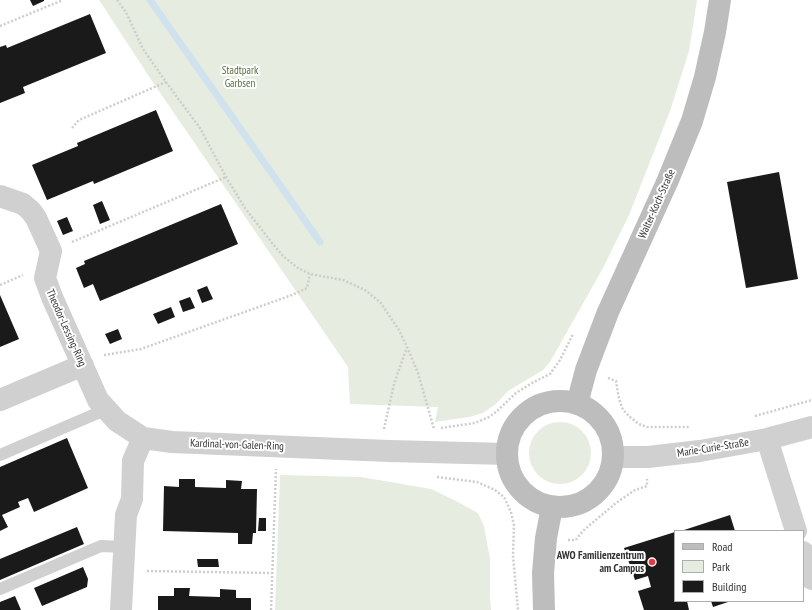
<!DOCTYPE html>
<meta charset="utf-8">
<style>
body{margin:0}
#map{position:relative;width:812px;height:610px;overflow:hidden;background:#fff;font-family:"PT Sans Narrow",sans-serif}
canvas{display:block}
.legend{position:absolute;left:674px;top:530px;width:130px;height:72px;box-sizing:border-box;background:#fff;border:1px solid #adadad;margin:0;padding:5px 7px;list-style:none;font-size:12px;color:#333}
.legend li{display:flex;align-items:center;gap:8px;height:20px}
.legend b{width:20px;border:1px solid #adadad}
</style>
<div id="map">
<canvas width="812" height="610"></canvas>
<ul class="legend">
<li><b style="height:5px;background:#bdbdbd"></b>Road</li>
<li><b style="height:11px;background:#e6ecdf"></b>Park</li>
<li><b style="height:11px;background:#1a1a1a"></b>Building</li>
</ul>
</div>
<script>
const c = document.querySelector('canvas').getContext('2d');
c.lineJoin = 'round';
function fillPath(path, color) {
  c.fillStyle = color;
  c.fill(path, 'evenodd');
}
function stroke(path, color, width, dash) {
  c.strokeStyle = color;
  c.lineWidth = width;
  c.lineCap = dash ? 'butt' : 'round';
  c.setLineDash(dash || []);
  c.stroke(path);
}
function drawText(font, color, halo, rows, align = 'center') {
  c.font = font + ' "PT Sans Narrow",sans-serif';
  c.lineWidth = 4;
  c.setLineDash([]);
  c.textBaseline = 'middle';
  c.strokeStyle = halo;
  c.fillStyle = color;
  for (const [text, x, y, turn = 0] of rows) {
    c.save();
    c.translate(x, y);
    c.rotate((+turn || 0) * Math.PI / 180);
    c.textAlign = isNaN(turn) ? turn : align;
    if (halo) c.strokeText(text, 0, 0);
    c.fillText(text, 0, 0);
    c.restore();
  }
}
const green = new Path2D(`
 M99 0H697L689 51 670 111 629 215 603 268 550 362 543 370 508 391 497 403 483 413 469 417 435 422 438 407 350 404 348 367 152 81Z
 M529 453a31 31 0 1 1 62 0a31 31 0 1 1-62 0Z
 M280 475 361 477 431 489 456 501 478 513 484 526 490 559V597L491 610H275Z`);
const stream = new Path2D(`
 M150 0 320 242`);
const building = new Path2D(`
 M30 0H44V1L33 6Z
 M90 14 106 53 23 87 25 93 0 103V47L6 45 7 48Z
 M156 110 173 151 94 184 93 181 47 200 32 165 78 146 77 143Z
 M779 172 798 279 746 288 727 182Z
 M102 201 110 220 100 224 93 205Z
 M221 204 238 244 100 301 93 284 84 288 76 268 85 264 84 261Z
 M67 217 73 231 63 235 57 221Z
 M207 286 213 299 202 303 197 290Z
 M0 295 19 339 0 347Z
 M190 297 195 308 183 312 179 301Z
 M171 307 175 317 158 324 153 314Z
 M118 329 122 339 110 344 105 334Z
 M67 438 88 488 34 512 28 498 18 502 20 507 2 515 8 527 0 531V467Z
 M179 479H195V487L226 488V480L242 481 241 489H257L256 533H253L252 544H238V533L163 531 164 486 179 487Z
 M730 515 735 531H681Z
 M259 518H266V531H258Z
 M77 527 84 544 0 580V559Z
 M675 532V601H687L689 610H644L638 591 651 587 648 576 635 580 624 548Z
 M197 559H218L219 567H198Z
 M83 567 88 579 87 587 42 606 34 588Z
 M174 588H190L189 596 220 597V589L236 590V598H251V610H158V596H174Z
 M15 596 21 610H0V602Z
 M711 601H731L713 607Z`);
const path = new Path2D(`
 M117 0 126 12 143 49 166 82 200 128 226 177 245 208 272 243 283 256 298 268 310 274 343 280 365 290 380 302 399 330 407 347 418 373 434 429
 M0 26 63 0
 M72 128 79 120 166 82
 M72 242 226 177
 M0 285 23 275
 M104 355 141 349 292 295 307 288 310 274
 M608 378 616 381 619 399 623 410 631 418 639 424 647 427H689
 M755 416 812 400
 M441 428 475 423 489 417 496 412 516 393 532 383 550 374 560 360 573 334
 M384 429 394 384 407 347
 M437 477 477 482 495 490 504 497 511 512 514 525 513 556 518 610
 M568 540H576L577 538 585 529 616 503 635 490 647 486V479
 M147 571 272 573
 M271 610 276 469`);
const lane = new Path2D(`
 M0 455 107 409
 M0 589 101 546 124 547`);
const street = new Path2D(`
 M0 196 23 204 31 211 36 218 51 251 45 278 52 297 98 400 117 421 143 438 172 442 389 451 507 454
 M0 400 83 365
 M767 439 796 531
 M613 457H648L700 451 767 439 812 427
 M803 552 812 579
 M121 610 126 515 132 499 133 461 143 438`);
const secondary = new Path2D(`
 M507 454a53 53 0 1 1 106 0a53 53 0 1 1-106 0Z
 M577 404 586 370 608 312 668 180 692 121 705 77 715 32 720 0
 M544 610 543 573 546 538 552 507`);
const markers = [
 [652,562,4,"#e63946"]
];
const parkNames = [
 ["Stadtpark",240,71],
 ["Garbsen",240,84]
];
const streetNames = [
 ["Walter-Koch-Straße",657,204,-66],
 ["Theodor-Lessing-Ring",66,328,66],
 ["Kardinal-von-Galen-Ring",237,445,2],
 ["Marie-Curie-Straße",713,448,-9]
];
const poiNames = [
 ["AWO Familienzentrum",644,556],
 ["am Campus",644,569]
];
fillPath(green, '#e6ecdf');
stroke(stream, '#cfe2ee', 7);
fillPath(building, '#1a1a1a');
stroke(path, '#cdcdcd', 2.5, [2, 2]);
stroke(lane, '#d0d0d0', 12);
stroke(street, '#d0d0d0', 22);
stroke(secondary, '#bdbdbd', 22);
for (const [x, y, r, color] of markers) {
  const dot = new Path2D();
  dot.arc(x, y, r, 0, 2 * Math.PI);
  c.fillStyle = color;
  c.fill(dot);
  stroke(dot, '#fff', 1.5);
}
drawText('11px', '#56703f', '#fff', parkNames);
drawText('11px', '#333', '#fff', streetNames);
drawText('bold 11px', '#333', '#fff', poiNames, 'right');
</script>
